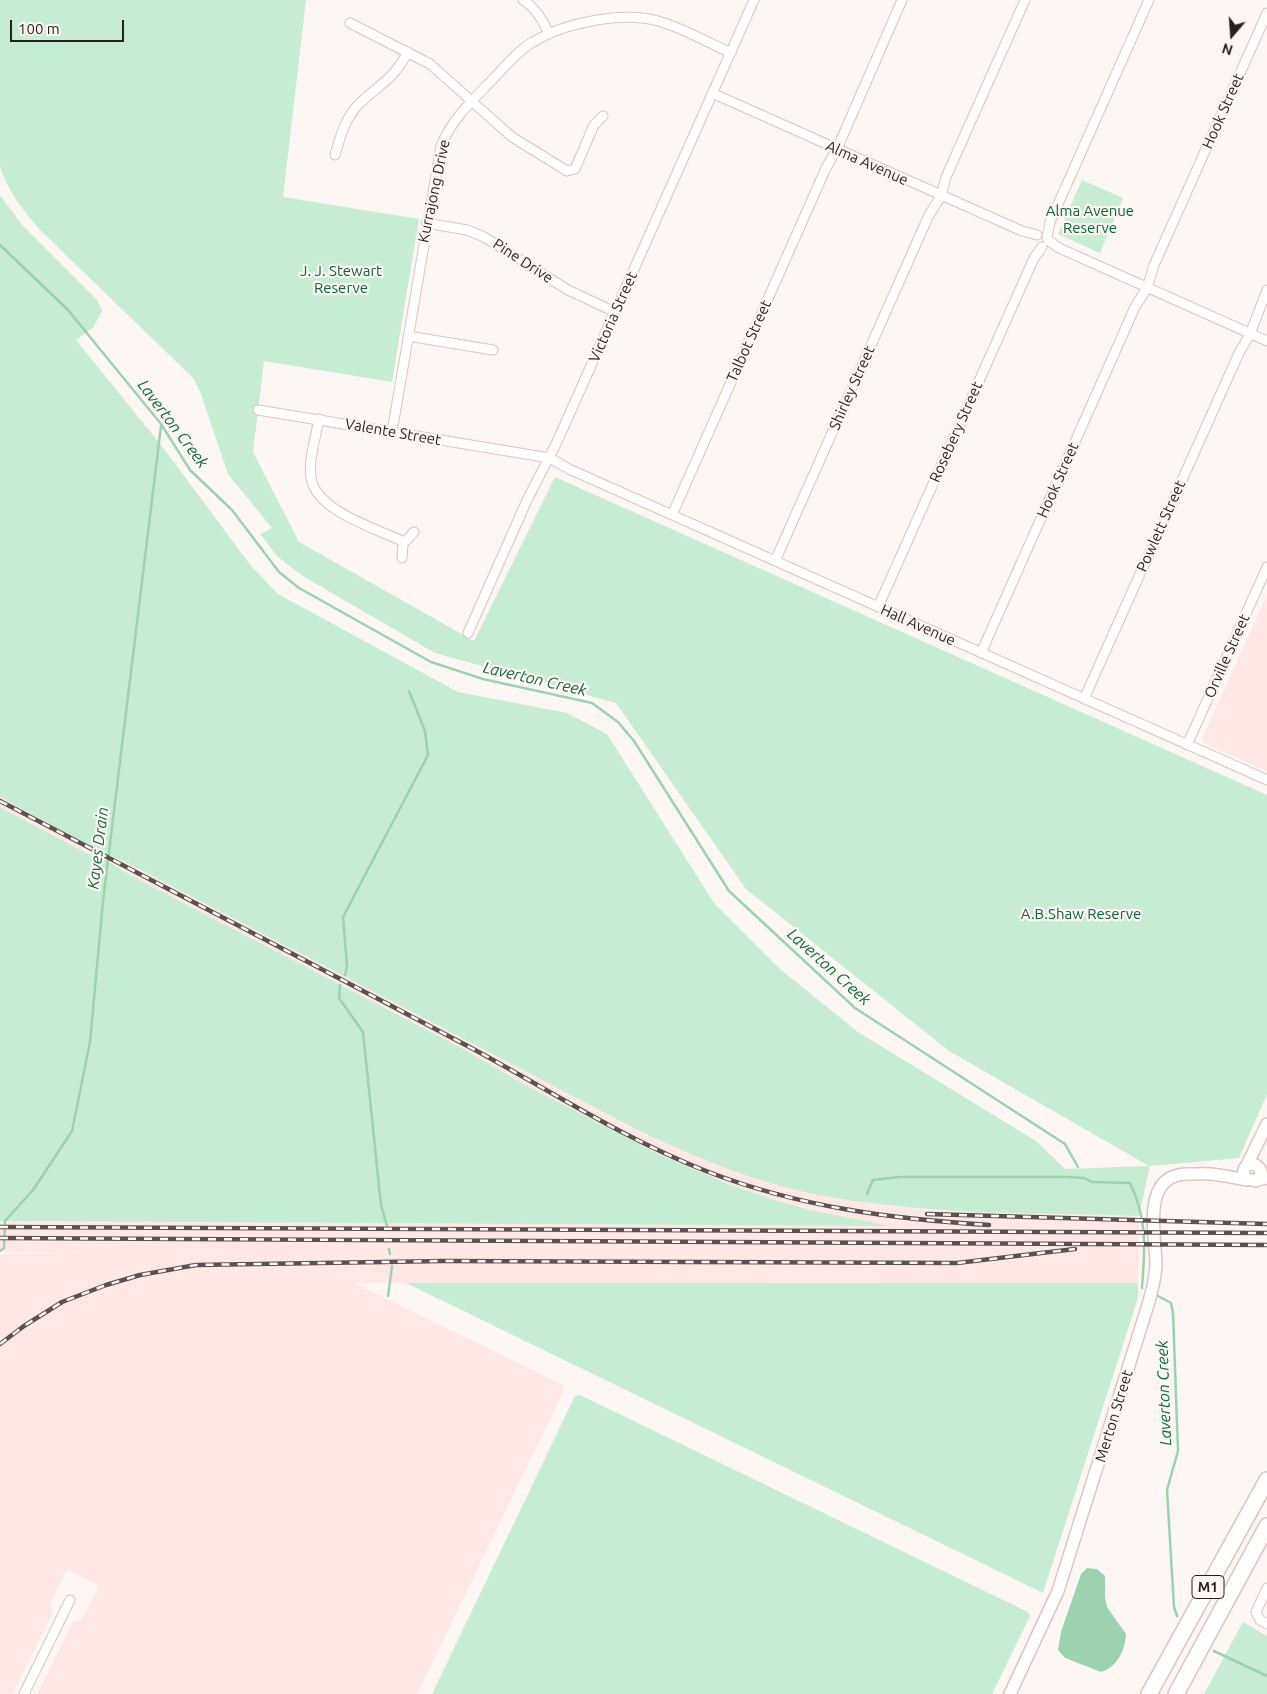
<!DOCTYPE html>
<style>
body{margin:0}
#map{position:relative;width:1267px;height:1694px;overflow:hidden;background:#fcf6f5;font-family:Ubuntu,sans-serif}
canvas{display:block}
.north{position:absolute;left:1207px;top:10px;width:50px;height:50px;-webkit-text-stroke:4px #fcf6f5;paint-order:stroke;rotate:198deg;font-size:14px;font-weight:700;line-height:20px;text-align:center;color:#281e1d}
.north::after{content:'';display:block;margin:auto;width:18px;height:22px;background:#281e1d;clip-path:polygon(50% 0,100% 100%,50% 72%,0 100%)}
.scale{position:absolute;left:10px;top:20px;width:114px;height:22px;box-sizing:border-box;border:2px solid #281e1d;border-top:0;padding-left:6px;font-size:15px;line-height:18px;white-space:nowrap;color:#281e1d;-webkit-text-stroke:4px #fcf6f5;paint-order:stroke}
</style>
<div id="map">
<canvas width="1267" height="1694"></canvas>
<div class="north">N</div>
<div class="scale">100 m</div>
</div>
<script>
const c = document.querySelector('canvas').getContext('2d');
c.lineJoin = 'round';
function fillPath(path, color) {
  c.fillStyle = color;
  c.fill(path, 'evenodd');
}
function stroke(path, color, width, dash) {
  c.strokeStyle = color;
  c.lineWidth = width;
  c.lineCap = dash ? 'butt' : 'round';
  c.setLineDash(dash || []);
  c.stroke(path);
}
function drawText(font, color, halo, rows, align = 'center') {
  c.font = font + ' Ubuntu,sans-serif';
  c.lineWidth = 4.5;
  c.setLineDash([]);
  c.textBaseline = 'middle';
  c.strokeStyle = halo;
  c.fillStyle = color;
  for (const [text, x, y, turn = 0] of rows) {
    c.save();
    c.translate(x, y);
    c.rotate((+turn || 0) * Math.PI / 180);
    c.textAlign = isNaN(turn) ? turn : align;
    if (halo) c.strokeText(text, 0, 0);
    c.fillText(text, 0, 0);
    c.restore();
  }
}
const built = new Path2D(`
 M1267 595V771L1204 743 1202 739Z
 M0 797 95 847 99 851 98 855 88 854 0 807Z
 M117 860 124 861 626 1124 718 1165 808 1192 885 1206 929 1210 1139 1216 1138 1283H354L563 1385 564 1390 417 1694H37L73 1622 82 1619 99 1586 67 1569 50 1603 53 1612 12 1694H0V1254L95 1253 0 1252V1221L886 1226 810 1210 769 1198 728 1184 656 1153 522 1083 467 1051 130 875 116 865Z`);
const green = new Path2D(`
 M0 0H306L283 197 419 219 392 382 264 361 253 452 299 542 474 641 555 477 1267 795V1094L1239 1158 1150 1166 1139 1216C1030 1212 918 1216 810 1193 745 1179 685 1153 626 1124L124 861 99 851 0 797V195L23 226 97 300 102 311 93 328 76 340 165 450 251 566 278 594 458 692 567 713 607 734 714 903 780 969 858 1032 1036 1141 1065 1169 1149 1166 949 1051 746 889 616 703 435 653 301 575 277 556 260 534 272 528 228 474 201 394 194 379 39 229C23 210 8 191 0 167Z
 M1082 180 1123 198 1100 253 1058 234Z
 M0 807 88 854 98 855 130 875 467 1051 522 1083 656 1153 728 1184 769 1198 810 1210 890 1226 0 1221Z
 M406 1283H1138V1298L1043 1593Z
 M580 1395 1028 1612 1030 1616 992 1694H432L575 1396Z
 M1243 1622 1267 1636V1694H1204Z`);
const water = new Path2D(`
 M1087 1568 1097 1569 1105 1576V1597L1107 1607 1126 1634C1125 1651 1117 1667 1101 1672L1065 1658 1058 1650 1061 1632 1081 1574Z`);
const stream = new Path2D(`
 M0 245 68 310 161 424 190 470 232 510 279 572 299 588 431 662 483 679 592 703 618 722 634 741 729 891 855 1008 1065 1144 1078 1167
 M345 975 347 966 343 917 428 755 425 731 409 691
 M340 985 339 998 363 1032 381 1205 387 1226
 M867 1194 873 1180 899 1177H1067L1084 1178 1092 1182 1130 1183C1148 1221 1145 1248 1142 1288
 M389 1249 390 1254
 M0 1251 4 1248 5 1221 33 1190 72 1131 90 1042 103 901 161 426
 M388 1296 392 1266
 M1158 1296 1171 1303 1173 1313 1178 1451 1167 1490 1174 1607 1177 1616
 M1214 1651 1267 1676`);
const street = new Path2D(`
 M523 0C536 8 543 20 549 34
 M350 23 430 64 512 137 567 171 575 169 594 125 603 116
 M712 93 1022 231 1037 235
 M335 155C340 137 346 116 360 103 382 82 392 81 408 52
 M426 223 467 230 484 237 568 290 615 312
 M1047 237 1050 222 1149 0
 M1048 240 1059 248 1267 341
 M408 336 493 350
 M258 410 550 458 569 469 1267 780
 M319 419C316 437 308 460 311 478 317 512 376 528 404 542
 M392 432 441 146C452 119 472 101 492 80 505 67 517 51 533 42 564 23 622 11 658 21 683 28 707 42 731 53
 M672 515 826 168 837 149 902 0
 M402 558 403 544 414 532
 M775 561 929 215 941 196 946 177 1025 0
 M878 607 1034 258 1042 247
 M468 633 528 498 557 442 754 0
 M981 653 1135 307 1147 288 1154 265 1267 13
 M1084 699 1239 353 1250 334 1267 290
 M1187 745 1267 567
 M1267 1588 1256 1612 1260 1620 1267 1624
 M24 1694 70 1600`);
const secondary = new Path2D(`
 M1247 1165 1267 1124
 M1247 1180C1236 1168 1254 1156 1261 1171L1260 1177 1256 1181
 M1010 1694 1058 1591 1147 1308C1151 1295 1155 1279 1156 1266 1156 1236 1140 1175 1187 1174 1197 1174 1208 1173 1218 1175 1237 1177 1248 1183 1267 1178`);
const highway = new Path2D(`
 M1149 1694 1267 1480
 M1176 1694 1267 1526`);
const rail = new Path2D(`
 M0 801C153 881 307 961 460 1042 542 1085 619 1137 706 1171 798 1207 892 1219 989 1225
 M927 1214 1267 1224
 M0 1227 1267 1233
 M0 1238 1267 1245
 M0 1344 24 1326 62 1302 106 1285 140 1275 196 1265 444 1261 957 1263 1075 1249`);
const shields = [
 [1208,1587,32]
];
const shieldNames = [
 ["M1",1208,1587]
];
const streetNames = [
 ["Hook Street",1223,111,-66],
 ["Alma Avenue",867,163,24],
 ["Kurrajong Drive",434,191,-78],
 ["Pine Drive",523,261,33],
 ["Victoria Street",613,317,-66],
 ["Talbot Street",749,341,-66],
 ["Shirley Street",852,388,-66],
 ["Valente Street",393,432,10],
 ["Rosebery Street",956,432,-66],
 ["Hook Street",1058,480,-66],
 ["Powlett Street",1161,526,-66],
 ["Hall Avenue",918,625,24],
 ["Orville Street",1227,656,-66],
 ["Merton Street",1114,1416,-73]
];
const parkNames = [
 ["Alma Avenue",1090,211],
 ["Reserve",1090,228],
 ["J. J. Stewart",341,271],
 ["Reserve",341,288],
 ["A.B.Shaw Reserve",1081,914]
];
const waterNames = [
 ["Laverton Creek",173,424,53],
 ["Laverton Creek",535,679,13],
 ["Kayes Drain",98,848,-83],
 ["Laverton Creek",829,967,42],
 ["Laverton Creek",1164,1393,-92]
];
fillPath(built, '#fde8e5');
fillPath(green, '#c6ecd3');
fillPath(water, '#9cd2b0');
stroke(stream, '#9cd2b0', 2.5);
stroke(street, '#dec4c0', 11);
stroke(secondary, '#dec4c0', 14);
stroke(highway, '#dec4c0', 18);
stroke(street, '#fff', 9);
stroke(secondary, '#fff', 11);
stroke(highway, '#fff', 15);
stroke(rail, '#5a5150', 4.5);
stroke(rail, '#fcf6f5', 2.5, [8]);
for (const [x, y, w] of shields) {
  const box = new Path2D();
  box.roundRect(x - w / 2, y - 11.5, w, 23, 4);
  c.fillStyle = '#fcf6f5';
  c.fill(box);
  stroke(box, '#281e1d', 1);
}
drawText('bold 14px', '#281e1d', null, shieldNames);
drawText('15px', '#281e1d', '#fcf6f5', streetNames);
drawText('15px', '#08643a', '#fcf6f5', parkNames);
drawText('italic 16px', '#0e673d', '#fcf6f5', waterNames);
</script>
